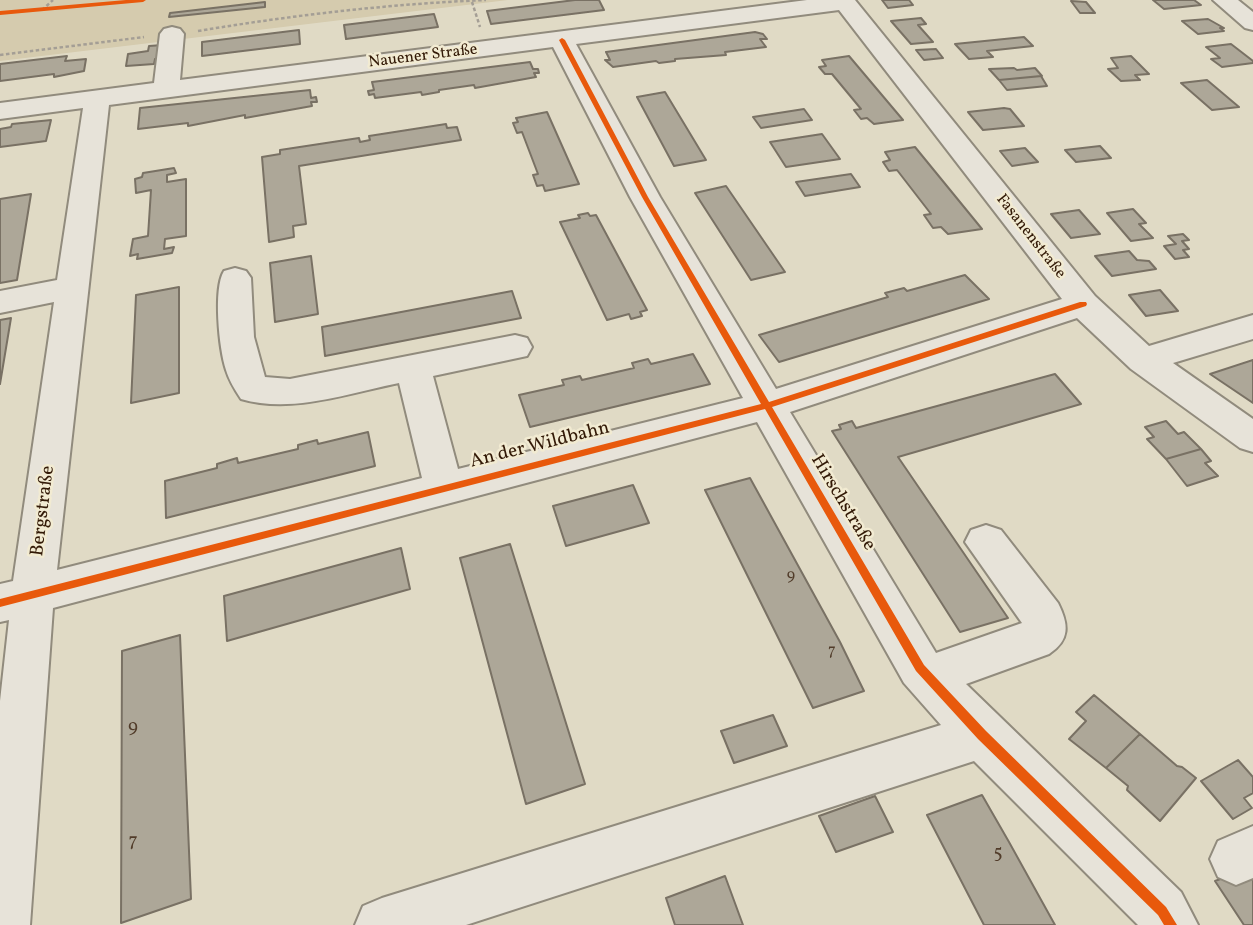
<!DOCTYPE html>
<meta charset="utf-8">
<style>
body{margin:0}
canvas{display:block;background:#e0dac5}
</style>
<canvas width="1253" height="925"></canvas>
<script>
const c = document.querySelector('canvas').getContext('2d');
c.lineJoin = 'round';
function fillPath(path, color) {
  c.fillStyle = color;
  c.fill(path, 'evenodd');
}
function stroke(path, color, width, dash) {
  c.strokeStyle = color;
  c.lineWidth = width;
  c.lineCap = dash ? 'butt' : 'round';
  c.setLineDash(dash || []);
  c.stroke(path);
}
function drawText(font, color, halo, rows, align = 'center') {
  c.font = font + ' Vollkorn,serif';
  c.lineWidth = 5;
  c.setLineDash([]);
  c.textBaseline = 'middle';
  c.strokeStyle = halo;
  c.fillStyle = color;
  for (const [text, x, y, turn = 0] of rows) {
    c.save();
    c.translate(x, y);
    c.rotate((+turn || 0) * Math.PI / 180);
    c.textAlign = isNaN(turn) ? turn : align;
    if (halo) c.strokeText(text, 0, 0);
    c.fillText(text, 0, 0);
    c.restore();
  }
}
const green = new Path2D(`
 M0 0H508L0 61Z`);
const building = new Path2D(`
 M575 0H599L604 10 491 24 487 11Z
 M882 0H909L913 5 888 8Z
 M1153 0H1194L1201 5 1164 9Z
 M1071 1 1086 2 1095 13H1080Z
 M265 2V7L169 17 170 13Z
 M434 14 438 27 346 39 344 25Z
 M921 18 926 24 918 25 933 42 911 44 891 21Z
 M1208 19 1224 28H1220L1224 31 1198 34 1182 21Z
 M299 30 300 44 202 56V42Z
 M755 32 763 34 767 39H760L766 47 725 52 726 55 675 59V61L659 63 656 61 613 67 605 60H610L606 52Z
 M1024 37 1033 46 987 51 993 57 969 59 955 44Z
 M1231 44 1253 61V63L1222 67 1211 59 1220 58 1206 47Z
 M163 45 161 58 155 59 154 64 126 66 128 54 148 51 149 46Z
 M936 49 943 58 924 60 916 50Z
 M67 56 65 61 86 59 84 71 54 77V74L0 81V64Z
 M849 56 903 120 874 124 867 118 861 119 854 110 861 109 832 74H825L819 67 826 66 822 60Z
 M1131 56 1149 74 1135 75 1140 80 1121 81 1108 69 1118 68 1111 58Z
 M530 62 533 69H538L539 73H534L536 77 475 88 474 85 439 90V92L422 95 421 92 375 98 374 94 369 95 368 91 374 90 372 82Z
 M1014 68 1017 70 1035 68 1042 76 999 80 989 69Z
 M1041 76 1047 86 1007 90 999 80Z
 M1207 80 1239 107 1212 110 1181 83Z
 M310 90 311 98 316 97 317 102H311L312 106 245 118V115L188 126V123L138 129 140 108Z
 M665 92 706 160 674 166 637 97Z
 M1004 108 1010 109 1024 126 983 130 968 112Z
 M804 109 812 120 761 128 753 117Z
 M547 112 579 184 545 191 543 185 537 186 533 175 538 174 522 132 517 133 513 123 518 122 516 118Z
 M51 120 46 141 0 147V129L11 127 12 124Z
 M446 124 447 128 457 127 461 140 299 166 306 224 293 226 294 237 269 242 262 157 280 154V150L359 138 360 142 370 140 369 136Z
 M822 134 840 159 786 167 770 142Z
 M1100 146 1111 158 1076 162 1065 150Z
 M915 147 982 229 948 234 941 227 933 228 924 215 931 214 897 170 889 171 883 162 890 160 885 152Z
 M1025 148 1038 162 1012 166 1000 151Z
 M174 168 176 173 167 175V182L186 179V236L165 239 164 249 174 247 172 253 137 259 138 254 130 256 133 239 148 236 151 190 136 193 135 179 142 177 143 173Z
 M851 174 860 187 805 196 796 182Z
 M726 186 785 272 751 280 695 193Z
 M31 194 17 280 0 283V199Z
 M1133 209 1146 223 1139 224 1153 238 1131 241 1107 213Z
 M1079 210 1100 234 1071 238 1051 214Z
 M588 213 590 216 596 215 647 310 640 312 642 316 631 319 629 314 607 320 560 222 580 218 578 215Z
 M1183 234 1189 240 1182 241 1189 249 1183 250 1189 257 1175 259 1164 246 1176 244 1168 236Z
 M1129 251 1137 260 1149 261 1156 269 1112 276 1095 256Z
 M311 256 318 314 275 322 270 263Z
 M965 275 989 299 779 362 759 335 888 297 885 293 904 288 907 291Z
 M179 287V393L131 403 136 295Z
 M1160 290 1178 311 1146 316 1129 295Z
 M512 291 521 318 325 356 322 327Z
 M11 318 0 384V320Z
 M693 354 710 384 530 427 519 395 564 385 562 380 580 376 582 380 634 368 632 363 648 359 651 364Z
 M1253 360V403L1210 374Z
 M1055 374 1081 404 898 457 1008 618 960 632 832 431 841 429 839 425 852 421 856 428Z
 M1166 421 1178 434 1184 432 1201 449 1166 459 1147 439 1154 437 1145 427Z
 M368 432 375 466 166 518 165 481 217 468V464L237 458 238 463 298 449V445L317 440 318 444Z
 M1201 449 1211 461 1205 463 1218 476 1187 486 1166 459Z
 M750 478 840 642 864 691 813 708 705 490Z
 M633 485 649 523 566 546 553 506Z
 M510 544 585 784 526 804 460 558Z
 M401 548 410 589 227 641 224 596Z
 M180 635 191 899 121 923 122 651Z
 M1094 695 1140 734 1106 768 1069 739 1086 721 1076 712Z
 M773 715 787 746 734 763 721 731Z
 M1140 734 1177 766 1182 767 1196 778 1160 821 1127 790 1128 786 1106 768Z
 M1238 760 1253 777V793L1244 798 1252 808 1233 819 1201 781Z
 M982 795 1009 842 1055 925H984L927 815Z
 M875 796 893 832 836 852 819 816Z
 M1253 867V925H1244L1215 881Z
 M725 876 743 925H675L666 898Z`);
const path = new Path2D(`
 M472 2 480 27
 M42 10 53 0
 M198 31C294 15 389 4 486 0
 M0 55 144 37`);
const minor = new Path2D(`
 M807 0H855L1095 296 1149 346 1253 315V339L1173 363 1253 419V452L1240 448 1131 369 1077 318 790 412 936 653 1022 623 965 542 971 530 986 525 1001 530 1058 603C1069 625 1070 640 1049 654L966 684 1181 892 1198 925H1138L974 761 466 925H355L363 906 382 898 941 725 904 683 757 422 53 608 30 925H0V701L9 620 0 622V584L13 581 54 302 0 313V291L57 280 83 108 0 119V103L154 83 160 34 164 29 172 27 180 29 184 34 180 80ZM839 10 1062 299 776 389 660 197 576 44ZM553 47 630 197 743 398 458 469 433 376 527 356 532 347 527 338 515 335 290 379 265 377 254 337 251 278 246 271 235 268 224 271C213 288 219 349 226 370 229 380 235 390 241 399 292 414 349 393 399 383L422 478 57 570 109 105Z
 M1213 0H1238L1253 12V30L1245 28Z
 M1253 826V878L1236 885 1218 877 1210 859 1218 841Z`);
const cycleway = new Path2D(`
 M126 0H146L143 2 0 15V11Z
 M562 38 565 40 648 197 769 402 1080 302H1086L1087 304 1086 306 772 407 924 665 986 731 1166 907 1177 925H1164L1158 915 978 739 916 671 765 409 0 607V599L761 404 642 197 559 40Z`);
const farStreetnames = [
 ["Nauener Straße",423,57,-7],
 ["Fasanenstraße",1030,237,52]
];
const numberNames = [
 ["9",791,577],
 ["7",832,652]
];
const streetNames = [
 ["An der Wildbahn",540,446,-14],
 ["Hirschstraße",842,503,59],
 ["Bergstraße",44,511,-83]
];
const nearNumbernames = [
 ["9",133,729],
 ["7",133,843],
 ["5",998,855]
];
fillPath(green, '#d5cbae');
fillPath(building, '#ada798');
stroke(building, '#797164', 2);
stroke(minor, '#918b7d', 4);
stroke(path, '#a49e95', 2.5, [3.5, 2.5]);
fillPath(minor, '#e7e3d9');
fillPath(cycleway, '#e8590c');
drawText('16px', '#321906', '#f2ebd2', farStreetnames);
drawText('16px', '#513c2a', null, numberNames);
drawText('19px', '#321906', '#f2ebd2', streetNames);
drawText('19px', '#513c2a', null, nearNumbernames);
</script>
